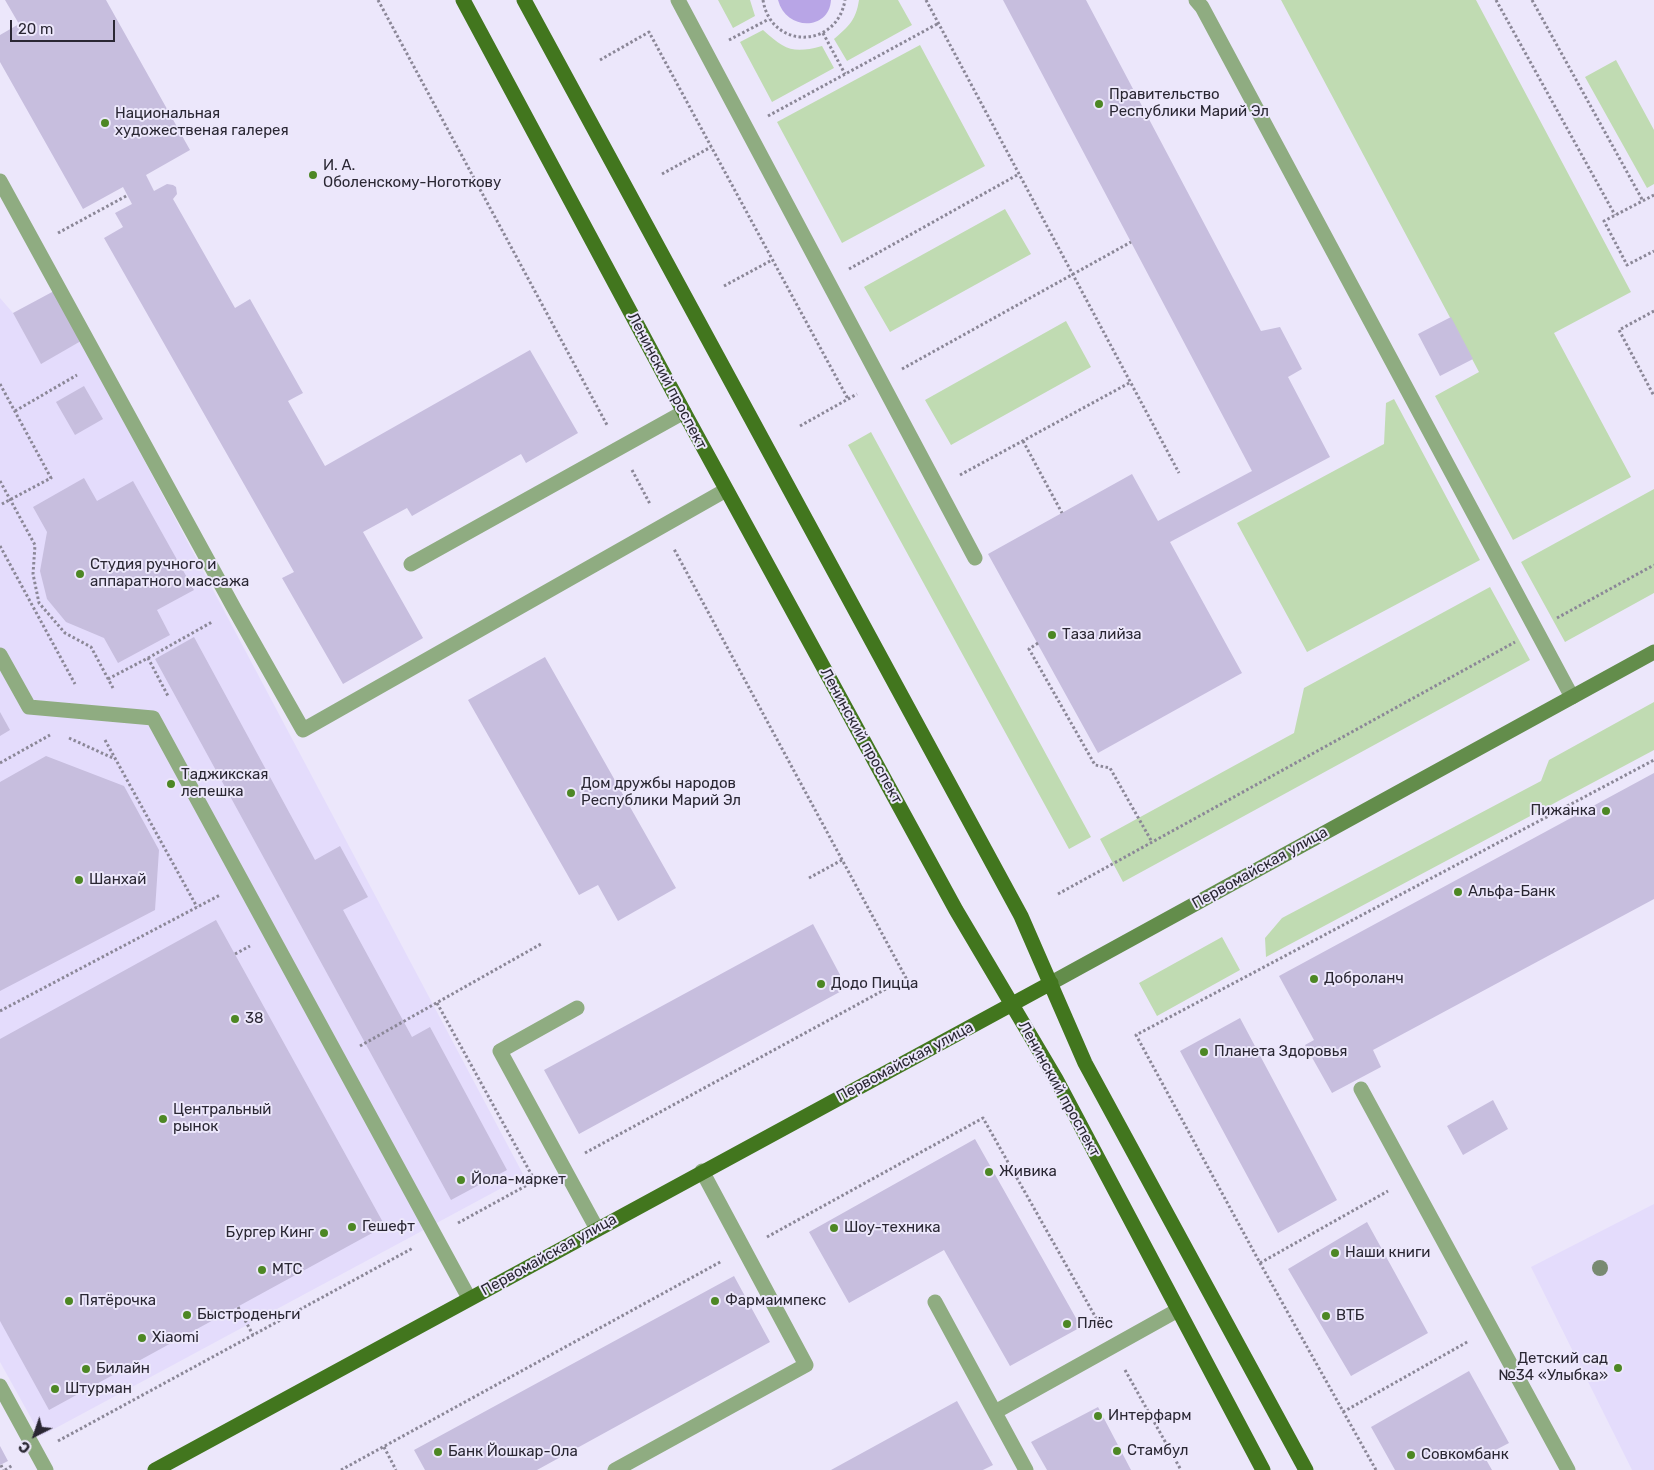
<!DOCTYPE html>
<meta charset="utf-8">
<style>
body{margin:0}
#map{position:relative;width:1654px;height:1470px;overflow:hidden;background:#ece7fb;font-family:Rubik,sans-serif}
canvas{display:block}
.north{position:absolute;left:10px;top:1410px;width:50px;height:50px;-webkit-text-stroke:4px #ece7fb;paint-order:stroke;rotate:221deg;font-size:14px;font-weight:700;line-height:20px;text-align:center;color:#2a2733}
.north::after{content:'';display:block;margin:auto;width:18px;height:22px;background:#2a2733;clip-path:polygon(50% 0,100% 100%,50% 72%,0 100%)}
.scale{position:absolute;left:10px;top:20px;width:105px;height:22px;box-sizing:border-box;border:2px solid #2a2733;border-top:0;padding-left:6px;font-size:15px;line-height:18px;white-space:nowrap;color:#2a2733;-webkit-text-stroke:4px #ece7fb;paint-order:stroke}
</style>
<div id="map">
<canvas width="1654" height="1470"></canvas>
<div class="north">С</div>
<div class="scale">20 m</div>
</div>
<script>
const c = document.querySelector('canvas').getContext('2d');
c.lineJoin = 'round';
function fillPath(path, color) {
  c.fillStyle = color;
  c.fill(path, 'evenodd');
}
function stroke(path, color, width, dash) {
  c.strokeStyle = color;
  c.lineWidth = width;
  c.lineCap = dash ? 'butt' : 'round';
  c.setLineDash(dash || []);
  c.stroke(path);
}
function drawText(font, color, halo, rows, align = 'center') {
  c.font = font + ' Rubik,sans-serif';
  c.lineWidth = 4;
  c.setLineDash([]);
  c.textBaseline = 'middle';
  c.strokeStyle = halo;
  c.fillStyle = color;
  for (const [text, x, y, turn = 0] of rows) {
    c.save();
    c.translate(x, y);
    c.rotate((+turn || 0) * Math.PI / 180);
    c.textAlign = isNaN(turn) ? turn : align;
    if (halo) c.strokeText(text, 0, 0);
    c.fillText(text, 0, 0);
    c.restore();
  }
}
const built = new Path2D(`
 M0 298 13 313 41 363 81 341 524 1176 41 1436 0 1362Z
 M1654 1204V1470H1632L1531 1267Z`);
const green = new Path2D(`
 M718 0H750L755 16 733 28Z
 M859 0H898L912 25 847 61 834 39C849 26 856 20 859 0Z
 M1281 0H1476L1631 292 1554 333 1631 477 1513 540 1435 396 1479 372Z
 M763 30C785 50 793 54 822 46L834 68 772 102 740 42Z
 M920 45 985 166 842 243 777 122Z
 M1616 60 1654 130V184L1647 188 1585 77Z
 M1005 209 1031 254 890 332 864 287Z
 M1066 321 1091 367 951 445 925 400Z
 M1394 399 1480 560 1307 652 1237 523 1384 444 1386 403Z
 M871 432 1091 837 1069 849 848 445Z
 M1654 489V593L1565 642 1521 562Z
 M1490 587 1530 660 1123 882 1100 839 1294 733 1304 688Z
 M1654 702V750L1266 957 1265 938 1282 918 1541 781 1549 760Z
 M1222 937 1240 970 1157 1016 1139 983Z`);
const water = new Path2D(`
 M778 0H831C829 31 786 31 778 0Z`);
const building = new Path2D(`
 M5 0H106L190 150 146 175 154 191 167 184 173 185 176 187 177 194 173 199 235 308 250 299 303 393 288 401 325 466 530 350 578 433 526 463 521 454 412 516 407 508 363 532 423 638 343 684 282 578 294 572 104 238 123 227 115 213 132 204 123 187 83 209 0 62V35L19 24Z
 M1003 0H1086L1261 331 1280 327 1302 369 1288 377 1330 457 1170 542 1242 673 1098 753 988 554 1132 474 1158 521 1252 471Z
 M54 291 81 341 41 364 13 313Z
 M1451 317 1473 359 1440 376 1418 334Z
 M84 386 103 419 75 435 56 402Z
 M84 478 97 501 133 481 194 590 157 610 170 635 118 663 104 638 66 622 47 599 40 571 47 532 33 507Z
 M194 637 315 860 340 846 368 897 343 910 412 1037 430 1027 507 1170 451 1200 155 659Z
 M545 657 676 888 618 921 598 885 579 895 468 700Z
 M0 712 10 730 0 736Z
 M46 756 124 786 159 850 155 910 0 991V782Z
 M1654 773V899L1373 1050 1381 1067 1332 1093 1305 1045 1314 1040 1279 976Z
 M216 920 385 1226 49 1410 0 1321V1039Z
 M813 924 847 988 579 1134 544 1070Z
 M1240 1018 1337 1200 1278 1233 1180 1051Z
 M1493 1100 1508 1129 1463 1155 1447 1126Z
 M975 1139 1081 1327 1010 1366 944 1250 849 1303 809 1232Z
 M1367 1222 1428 1333 1351 1376 1288 1269Z
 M734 1276 770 1342 537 1470H425L414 1450Z
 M1469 1371 1509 1443 1484 1456 1492 1470H1395L1371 1427Z
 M957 1401 993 1465 983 1470H831Z
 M1098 1407 1131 1470H1047L1031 1442Z
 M0 1446 8 1461 0 1465Z`);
const path = new Path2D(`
 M378 0 607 425
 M763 0C771 50 837 49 845 0
 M926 0 1179 473
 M1496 0 1615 215
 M1532 0 1643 201
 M823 33 845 74
 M729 40 769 19
 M600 60 649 32 848 399
 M768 116 939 23
 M662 174 711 147
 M1654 195 1604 221 1627 265 1654 251
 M58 233 128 195
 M849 269 1019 174
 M724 286 772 260
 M1654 311 1619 330 1654 396
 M902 369 1131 242
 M0 384 51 478 0 505
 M15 411 77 375
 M800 426 857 394
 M1023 441 1062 513
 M632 470 650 504
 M960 475 1131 382
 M0 481 35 545 33 574 39 603 65 633 91 647 113 688
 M0 546 75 684
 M1557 618 1654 565
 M1038 643 1029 649 1095 765 1110 768 1152 842
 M148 658 212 622
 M108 679 148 658 168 696
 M69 738 115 759
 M105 740 197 907
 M0 763 50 735
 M809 878 842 860
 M1058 894 1515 642
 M235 954 250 946
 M437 1003 535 1181
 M0 1011 220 895
 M360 1046 541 944
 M585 1153 906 978 674 549
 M458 1223 540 1178
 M767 1237 983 1118 1100 1325
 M1260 1263 1388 1191
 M238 1307 253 1335
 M1125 1370 1181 1470
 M1343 1412 1469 1341
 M58 1441 413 1248
 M384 1447 396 1470
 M1 1465 3 1470
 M5 1470 13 1465
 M341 1470 722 1261
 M1376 1470 1260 1263 1136 1035 1654 760`);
const lane = new Path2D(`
 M678 0 975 558
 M1196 0 1202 7 1572 697
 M0 181 235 610 303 730 726 490
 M411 564 684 412
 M0 655 29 707 153 718 469 1298
 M577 1008 500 1051 597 1229
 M1361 1089 1568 1470
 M935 1302 1026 1470
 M0 1386 46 1470
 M995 1412 1178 1310
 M615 1470 806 1365 702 1171`);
const secondary = new Path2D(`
 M1051 983 1654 652`);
const primary = new Path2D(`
 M463 0 684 412 956 910 1056 1079 1263 1470
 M524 0 1021 916 1085 1063 1306 1470
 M155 1470 1051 983`);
const trees = [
 [1600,1268]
];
const markers = [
 [1099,104,5,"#4d8724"],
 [105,123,5,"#4d8724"],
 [313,175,5,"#4d8724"],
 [80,574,5,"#4d8724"],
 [1052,635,5,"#4d8724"],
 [171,784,5,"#4d8724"],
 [571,793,5,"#4d8724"],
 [1606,811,5,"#4d8724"],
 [79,880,5,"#4d8724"],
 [1458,892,5,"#4d8724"],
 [1314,979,5,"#4d8724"],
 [821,984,5,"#4d8724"],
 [235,1019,5,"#4d8724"],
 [1204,1052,5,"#4d8724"],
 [163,1119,5,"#4d8724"],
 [989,1172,5,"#4d8724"],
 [461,1180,5,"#4d8724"],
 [352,1227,5,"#4d8724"],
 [834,1228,5,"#4d8724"],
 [324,1233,5,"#4d8724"],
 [1335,1253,5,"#4d8724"],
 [262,1270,5,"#4d8724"],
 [69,1301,5,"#4d8724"],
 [715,1301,5,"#4d8724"],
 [187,1315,5,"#4d8724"],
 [1326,1316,5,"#4d8724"],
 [1067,1324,5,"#4d8724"],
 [142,1338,5,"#4d8724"],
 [1618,1368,5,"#4d8724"],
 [86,1369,5,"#4d8724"],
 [55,1389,5,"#4d8724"],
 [1098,1416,5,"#4d8724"],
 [1117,1451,5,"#4d8724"],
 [438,1452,5,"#4d8724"],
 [1411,1455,5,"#4d8724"]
];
const poiNames = [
 ["Правительство",1109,95],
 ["Республики Марий Эл",1109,112],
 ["Национальная",115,114],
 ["художественая галерея",115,131],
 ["И. А.",323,166],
 ["Оболенскому-Ноготкову",323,183],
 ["Студия ручного и",90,565],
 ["аппаратного массажа",90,582],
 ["Таза лийза",1062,635],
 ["Таджикская",181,775],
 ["лепешка",181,792],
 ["Дом дружбы народов",581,784],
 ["Республики Марий Эл",581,801],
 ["Пижанка",1596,811,"right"],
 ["Шанхай",89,880],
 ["Альфа-Банк",1468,892],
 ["Доброланч",1324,979],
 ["Додо Пицца",831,984],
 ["38",245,1019],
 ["Планета Здоровья",1214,1052],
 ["Центральный",173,1110],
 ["рынок",173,1127],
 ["Живика",999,1172],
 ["Йола-маркет",471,1180],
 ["Гешефт",362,1227],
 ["Шоу-техника",844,1228],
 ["Бургер Кинг",314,1233,"right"],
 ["Наши книги",1345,1253],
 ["МТС",272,1270],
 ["Пятёрочка",79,1301],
 ["Фармаимпекс",725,1301],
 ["Быстроденьги",197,1315],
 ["ВТБ",1336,1316],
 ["Плёс",1077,1324],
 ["Xiaomi",152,1338],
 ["Детский сад",1608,1359,"right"],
 ["№34 «Улыбка»",1608,1376,"right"],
 ["Билайн",96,1369],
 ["Штурман",65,1389],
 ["Интерфарм",1108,1416],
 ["Стамбул",1127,1451],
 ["Банк Йошкар-Ола",448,1452],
 ["Совкомбанк",1421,1455]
];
const streetNames = [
 ["Ленинский проспект",667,381,62],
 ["Ленинский проспект",861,736,61],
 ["Первомайская улица",1260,868,-29],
 ["Первомайская улица",905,1062,-28],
 ["Ленинский проспект",1059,1089,61],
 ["Первомайская улица",549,1255,-29]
];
fillPath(built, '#e4dcfc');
fillPath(green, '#c0dbb2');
fillPath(water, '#b8a5e6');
fillPath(building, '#c7bede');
stroke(path, '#8b8797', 3, [2.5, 2.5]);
stroke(lane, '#8fac81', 15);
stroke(secondary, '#638d4b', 15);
stroke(primary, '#42761e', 15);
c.fillStyle = '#788a71';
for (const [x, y] of trees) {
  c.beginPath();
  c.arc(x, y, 8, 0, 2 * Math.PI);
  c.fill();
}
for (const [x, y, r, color] of markers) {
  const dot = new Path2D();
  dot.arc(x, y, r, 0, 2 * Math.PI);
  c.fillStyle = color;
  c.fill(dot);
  stroke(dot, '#ece7fb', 2);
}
drawText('15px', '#2a2733', '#ece7fb', poiNames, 'left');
drawText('15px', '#2a2733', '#ece7fb', streetNames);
</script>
